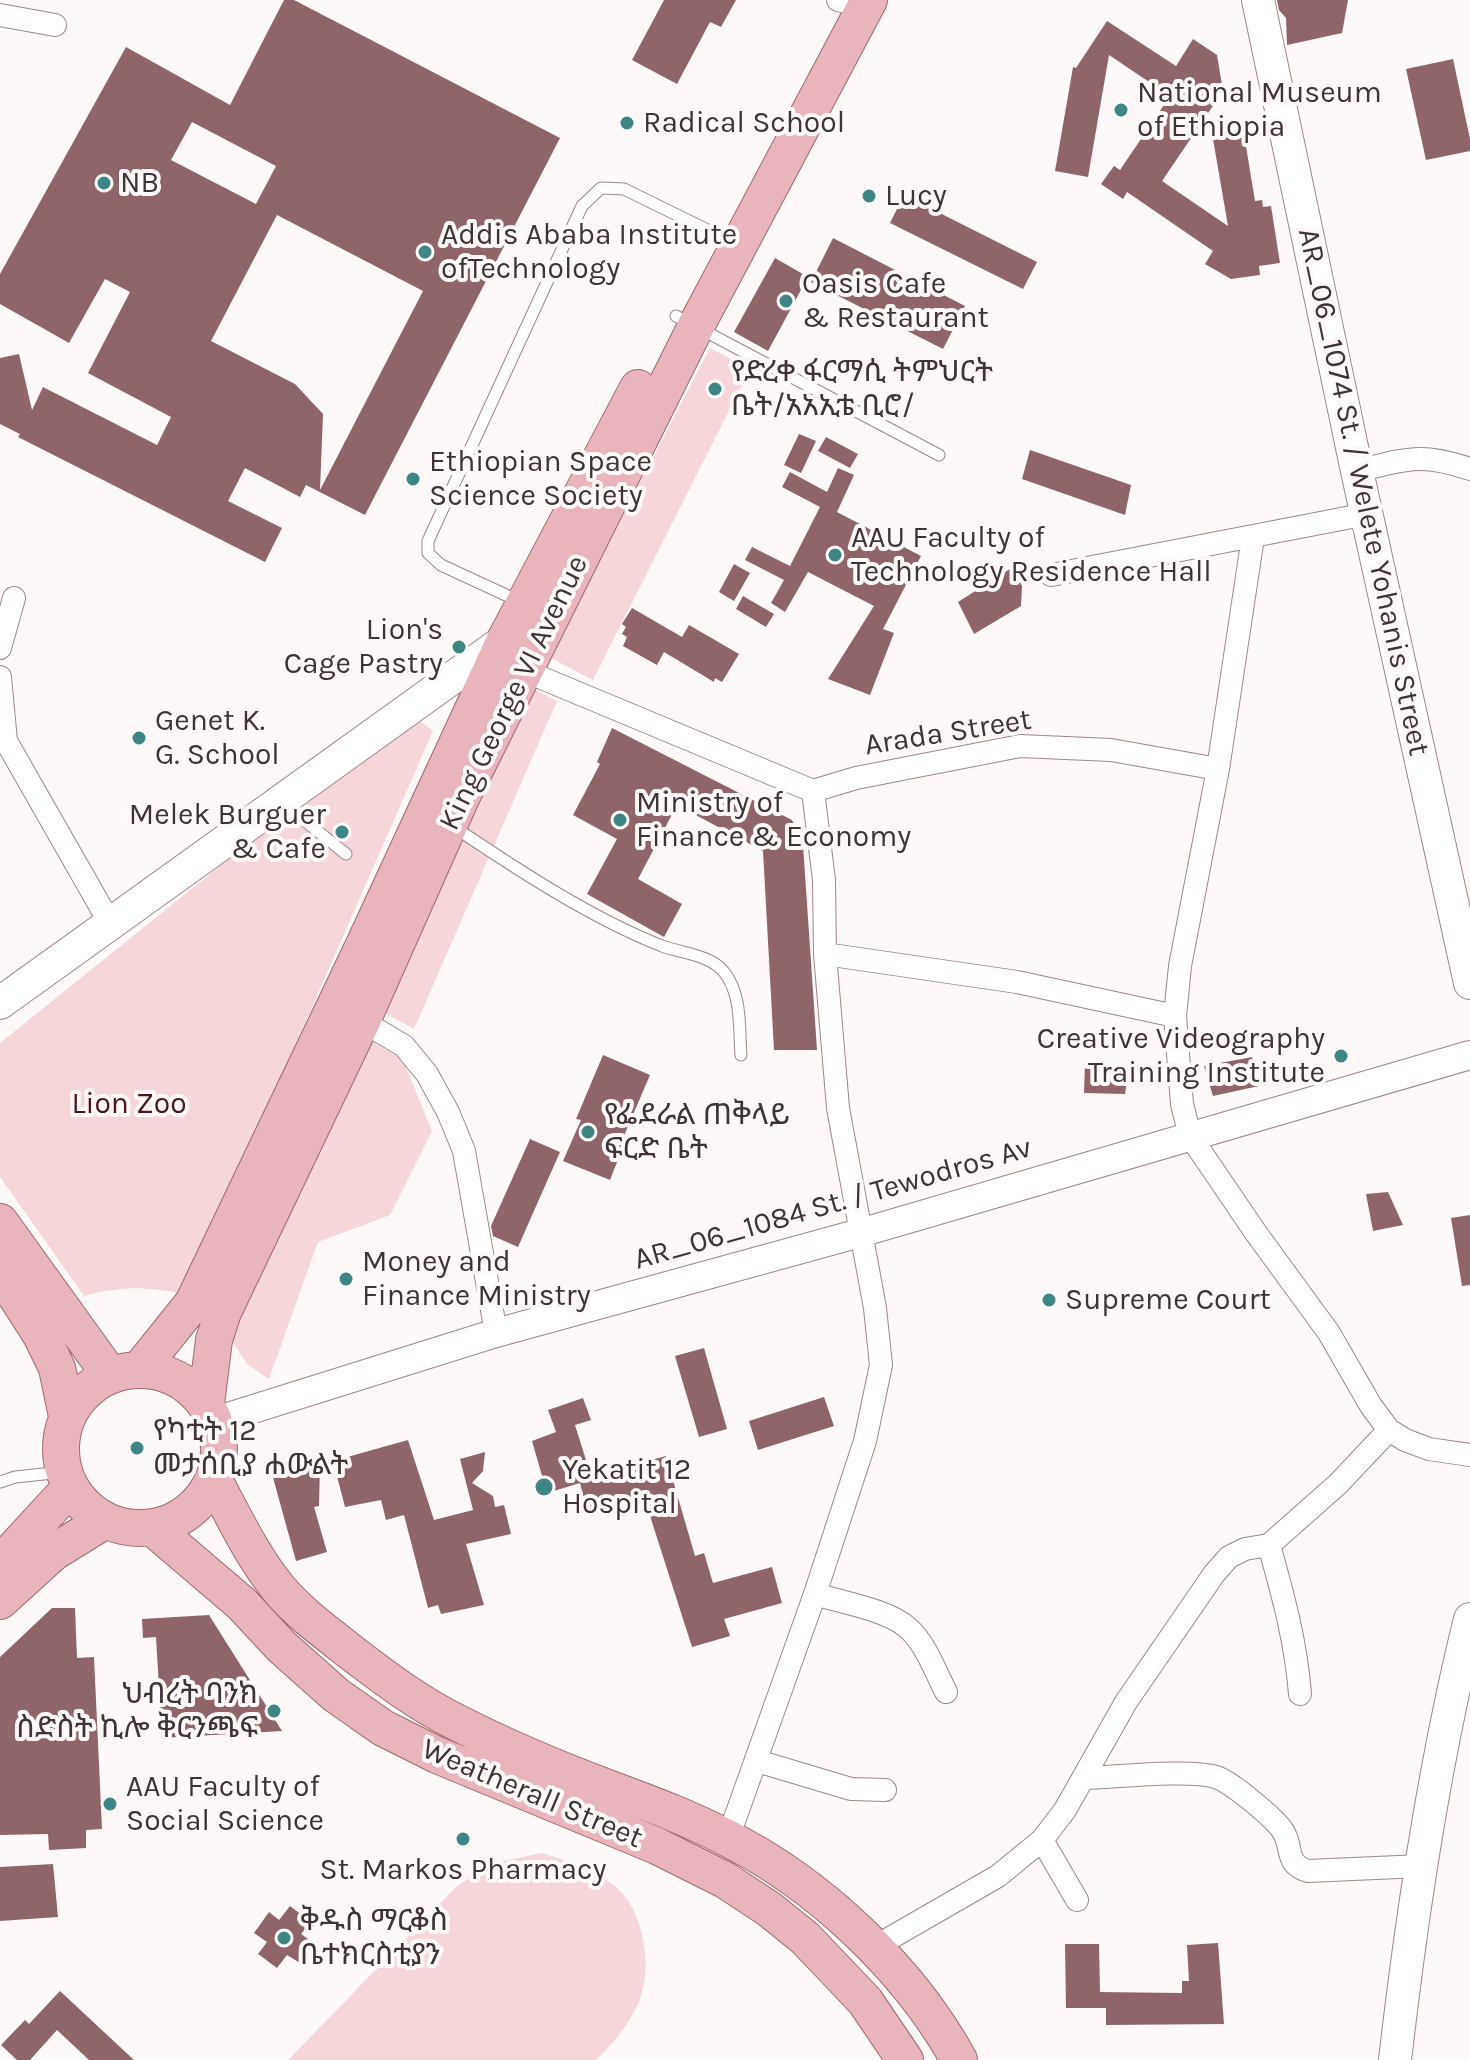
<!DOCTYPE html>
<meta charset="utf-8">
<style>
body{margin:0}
canvas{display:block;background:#fef9f9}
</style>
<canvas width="1470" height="2060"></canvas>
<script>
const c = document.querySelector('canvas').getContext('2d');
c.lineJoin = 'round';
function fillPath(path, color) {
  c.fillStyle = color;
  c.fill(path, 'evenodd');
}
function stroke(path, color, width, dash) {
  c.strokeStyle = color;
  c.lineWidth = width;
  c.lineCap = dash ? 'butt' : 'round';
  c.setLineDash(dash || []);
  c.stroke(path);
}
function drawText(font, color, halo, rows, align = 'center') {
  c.font = font + ' Karla,"Noto Sans Ethiopic",sans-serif';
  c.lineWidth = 8;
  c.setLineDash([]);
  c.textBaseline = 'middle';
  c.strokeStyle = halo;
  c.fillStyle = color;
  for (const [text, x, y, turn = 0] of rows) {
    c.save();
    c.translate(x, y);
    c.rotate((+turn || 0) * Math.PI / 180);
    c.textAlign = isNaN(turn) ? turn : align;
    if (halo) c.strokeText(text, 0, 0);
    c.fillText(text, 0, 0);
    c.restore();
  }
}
const green = new Path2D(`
 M710 348 750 369 593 680 549 657Z
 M531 688 557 701 414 1029 382 1012Z
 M410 713 433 731 186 1295C147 1286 123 1286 84 1296L0 1177V1043Z
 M363 1036 403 1060 432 1131 390 1215 318 1242 269 1379 247 1364 227 1334Z
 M542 1853C569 1861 592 1869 615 1886 645 1910 654 1973 637 2006 626 2028 613 2044 596 2060H288L458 1885 498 1862Z`);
const building = new Path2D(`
 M284 0H294L560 138 365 515 306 485 300 497 245 468 228 501 282 528 265 562 18 437 20 434 0 424V358L19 354 32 410 43 387 157 445 171 417 88 373 130 292 105 279 69 343 0 304V274L126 47 230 105ZM192 122 276 166 256 204 171 160ZM277 215 423 291 320 490 323 414 295 384 211 341Z
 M664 0H736L721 27 710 22 677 84 632 60Z
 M1277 0H1348L1342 33 1287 45 1286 18 1279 10Z
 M1107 21 1176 66 1193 39 1217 55 1223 91 1162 181 1228 226 1213 139 1244 134 1255 201 1262 200 1263 207 1271 206 1280 263 1259 266 1260 275 1231 279 1205 264 1213 251 1127 192 1123 199 1101 184 1114 166 1120 170 1170 96 1109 55 1088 177 1055 171 1073 67 1076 68Z
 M1453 59 1470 139V151L1426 160 1406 69Z
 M904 195 1037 262 1023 289 890 223Z
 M833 238 965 306 943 349 811 282Z
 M775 258 808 277 768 351 734 332Z
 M799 434 816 441 801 473 784 465Z
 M826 437 858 454 850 468 818 451Z
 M1030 450 1131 485 1125 515 1022 479Z
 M838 468 854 475 837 512 921 556 883 629 894 633 870 695 828 679 874 606 808 572 785 612 771 603 784 580 745 560 752 547 790 566 820 507 782 487 790 472 827 492Z
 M734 564 750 573 734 601 719 592Z
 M1013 567 1022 586 1021 606 974 634 958 602Z
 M743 596 774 614 766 627 736 609Z
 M632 608 682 637 689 625 739 654 722 682 715 678 714 682 664 652 657 665 623 646 627 637 622 634 626 627 622 624Z
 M612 728 792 820 803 845 817 1050H774L763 851 677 805 638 879 682 904 664 937 587 894 617 839 573 815 600 764 597 762Z
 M603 1055 650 1075 623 1138 626 1139 610 1180 563 1161 581 1120 576 1119Z
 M1252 1057 1259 1086 1213 1096 1204 1066Z
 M1085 1064 1129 1067 1125 1094 1084 1093Z
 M530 1139 560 1152 518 1247 493 1236 491 1226Z
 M1388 1192 1403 1225 1373 1231 1366 1194Z
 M1470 1215V1285L1462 1286 1451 1218Z
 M704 1348 727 1429 699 1437 675 1356Z
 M824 1397 834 1426 758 1450 749 1421Z
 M583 1398 591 1420 575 1425 591 1476 666 1456 695 1556 704 1553 713 1583 772 1567 782 1603 724 1619 730 1636 692 1647 643 1494 587 1510 580 1483 547 1493 532 1441 556 1432 548 1410Z
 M408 1440 434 1520 473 1510 460 1459 485 1452 483 1471 472 1483 493 1496 495 1507 504 1505 511 1534 466 1544 484 1605 441 1614 438 1605 428 1608 404 1515 386 1520 381 1500 345 1507 333 1461Z
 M320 1464 319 1506 314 1507 327 1552 296 1561 272 1474Z
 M52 1608H75L77 1658 94 1657 102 1829 86 1830V1848L49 1850 48 1834 0 1835V1657Z
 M209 1615 282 1731 162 1738 156 1637 143 1638 142 1619Z
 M53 1864 58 1917 0 1921V1867Z
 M290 1906 311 1922 301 1934 315 1944 300 1963 287 1955 277 1968 258 1954 267 1942 254 1933 269 1912 279 1920Z
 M1218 1943 1224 2024 1106 2025V2008H1066L1065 1944H1099L1100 1992 1182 1993V1981H1189L1187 1945Z
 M60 1991 134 2060H89L57 2030 30 2060H17L1 2045 25 2020 29 2024Z`);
const service = new Path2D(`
 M676 316 939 455
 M521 602 441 565 428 553V541L582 206 601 188 624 189 734 243
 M290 809 346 854
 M454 827C518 870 591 918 662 946 681 953 711 955 724 972 742 994 739 1028 741 1055
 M0 1482 15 1477 63 1472`);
const minor = new Path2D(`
 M838 0 865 7
 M0 15 55 25
 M1357 471C1405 459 1421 452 1470 469
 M1051 575 1367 514
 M0 648 14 598
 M525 671 813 791 856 778 1020 746 1111 750 1218 769 1253 537
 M0 677 6 741
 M0 739 6 741 111 925
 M1218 769 1180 966 1175 1016 1182 1104 1190 1136 1256 1233 1329 1333 1371 1406 1389 1430 1405 1440 1429 1449 1470 1455
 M825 954 1017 982 1175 1016
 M362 1021 404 1046 427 1074 448 1112 464 1151 496 1333
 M1269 1545C1283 1595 1296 1642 1300 1694
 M815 1594C840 1602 889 1610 908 1628 926 1644 935 1671 946 1692
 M757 1761 851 1789 885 1790
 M1085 1778C1117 1777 1188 1769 1216 1777 1231 1782 1269 1814 1280 1827 1295 1844 1282 1863 1308 1871L1421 1866
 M728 1838 815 1594 865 1441 881 1365 875 1308 838 1108 825 954 824 880 813 791
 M1042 1840 1077 1900
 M873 1948 998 1876 1042 1840 1065 1810 1126 1702 1214 1574 1229 1557 1245 1549 1269 1545 1338 1484 1389 1430`);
const tertiary = new Path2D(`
 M215 1421 496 1333 860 1233 1470 1055`);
const secondary = new Path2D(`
 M1258 0 1357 471 1470 983
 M0 1003 505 640 512 639
 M1395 2060C1412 1912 1434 1764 1470 1619`);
const primary = new Path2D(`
 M0 1222 110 1375
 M0 1271 41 1335 57 1368 67 1416
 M140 1369 193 1303 364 945 505 640 638 388
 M61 1449a79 79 0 1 1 158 0a79 79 0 1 1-158 0Z
 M206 1404 214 1340 223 1312 362 1021 461 798 696 326 869 0
 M214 1480C234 1517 252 1556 279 1589 300 1614 327 1633 352 1653 386 1679 419 1704 458 1723 503 1746 560 1770 608 1788 648 1803 687 1817 725 1837 818 1883 909 1969 959 2060
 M153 1528 242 1604 282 1647 336 1695 383 1728 437 1755 657 1846 725 1880 769 1909 805 1938 865 2001 905 2060
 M0 1564 70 1488
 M0 1601 54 1552 104 1521`);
const markers = [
 [1121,110,8,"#3e8684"],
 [627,123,8,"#3e8684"],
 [104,183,8,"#3e8684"],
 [869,196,8,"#3e8684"],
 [425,252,8,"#3e8684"],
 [786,301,8,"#3e8684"],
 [715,389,8,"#3e8684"],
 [413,479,8,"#3e8684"],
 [835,555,8,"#3e8684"],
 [459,647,8,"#3e8684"],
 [139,738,8,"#3e8684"],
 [620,820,8,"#3e8684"],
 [342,832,8,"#3e8684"],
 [1341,1056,8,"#3e8684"],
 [588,1132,8,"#3e8684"],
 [346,1279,8,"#3e8684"],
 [1049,1300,8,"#3e8684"],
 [137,1448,8,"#3e8684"],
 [544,1487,10,"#3e8684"],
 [274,1711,8,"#3e8684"],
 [110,1804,8,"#3e8684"],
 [463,1839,8,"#3e8684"],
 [284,1938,8,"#3e8684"]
];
const poiNames = [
 ["National Museum",1137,93],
 ["of Ethiopia",1137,127],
 ["Radical School",643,123],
 ["NB",120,183],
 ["Lucy",885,196],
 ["Addis Ababa Institute",441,235],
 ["ofTechnology",441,269],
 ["Oasis Cafe",802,284],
 ["& Restaurant",802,318],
 ["የድረቀ ፋርማሲ ትምህርት",731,372],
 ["ቤት/አአኢቴ ቢሮ/",731,406],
 ["Ethiopian Space",429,462],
 ["Science Society",429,496],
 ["AAU Faculty of",851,538],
 ["Technology Residence Hall",851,572],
 ["Lion's",443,630,"right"],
 ["Cage Pastry",443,664,"right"],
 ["Genet K.",155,721],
 ["G. School",155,755],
 ["Ministry of",636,803],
 ["Finance & Economy",636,837],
 ["Melek Burguer",326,815,"right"],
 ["& Cafe",326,849,"right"],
 ["Creative Videography",1325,1039,"right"],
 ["Training Institute",1325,1073,"right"],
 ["የፌደራል ጠቅላይ",604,1115],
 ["ፍርድ ቤት",604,1149],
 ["Money and",362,1262],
 ["Finance Ministry",362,1296],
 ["Supreme Court",1065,1300],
 ["የካቲት 12",153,1431],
 ["መታሰቢያ ሐውልት",153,1465],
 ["Yekatit 12",562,1470],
 ["Hospital",562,1504],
 ["ህብረት ባንክ",258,1694,"right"],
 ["ስድስት ኪሎ ቅርንጫፍ",258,1728,"right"],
 ["AAU Faculty of",126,1787],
 ["Social Science",126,1821],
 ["St. Markos Pharmacy",463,1870,"center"],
 ["ቅዱስ ማርቆስ",300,1921],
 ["ቤተክርስቲያን",300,1955]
];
const streetNames = [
 ["AR_06_1074 St. / Welete Yohanis Street",1363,492,78],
 ["King George VI Avenue",514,693,-64],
 ["Arada Street",948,733,-9],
 ["AR_06_1084 St. / Tewodros Av",833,1204,-16],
 ["Weatherall Street",532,1794,23]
];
const parkNames = [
 ["Lion Zoo",129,1104]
];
fillPath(green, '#f5d7d9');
fillPath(building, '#8f6569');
stroke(service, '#9d8789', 13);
stroke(minor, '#9d8789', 24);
stroke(tertiary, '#9d8789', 30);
stroke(secondary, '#9d8789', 34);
stroke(primary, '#a4676e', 38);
stroke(service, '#fff', 11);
stroke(minor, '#fff', 22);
stroke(tertiary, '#fff', 28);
stroke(secondary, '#fff', 32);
stroke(primary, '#e9b4bb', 36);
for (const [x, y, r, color] of markers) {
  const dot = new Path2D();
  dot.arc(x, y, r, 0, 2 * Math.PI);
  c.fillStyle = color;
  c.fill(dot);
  stroke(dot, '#fef9f9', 3);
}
drawText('30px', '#3e3435', '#fef9f9', poiNames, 'left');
drawText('30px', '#3e3435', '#fef9f9', streetNames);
drawText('30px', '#4d1520', '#fef9f9', parkNames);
</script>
